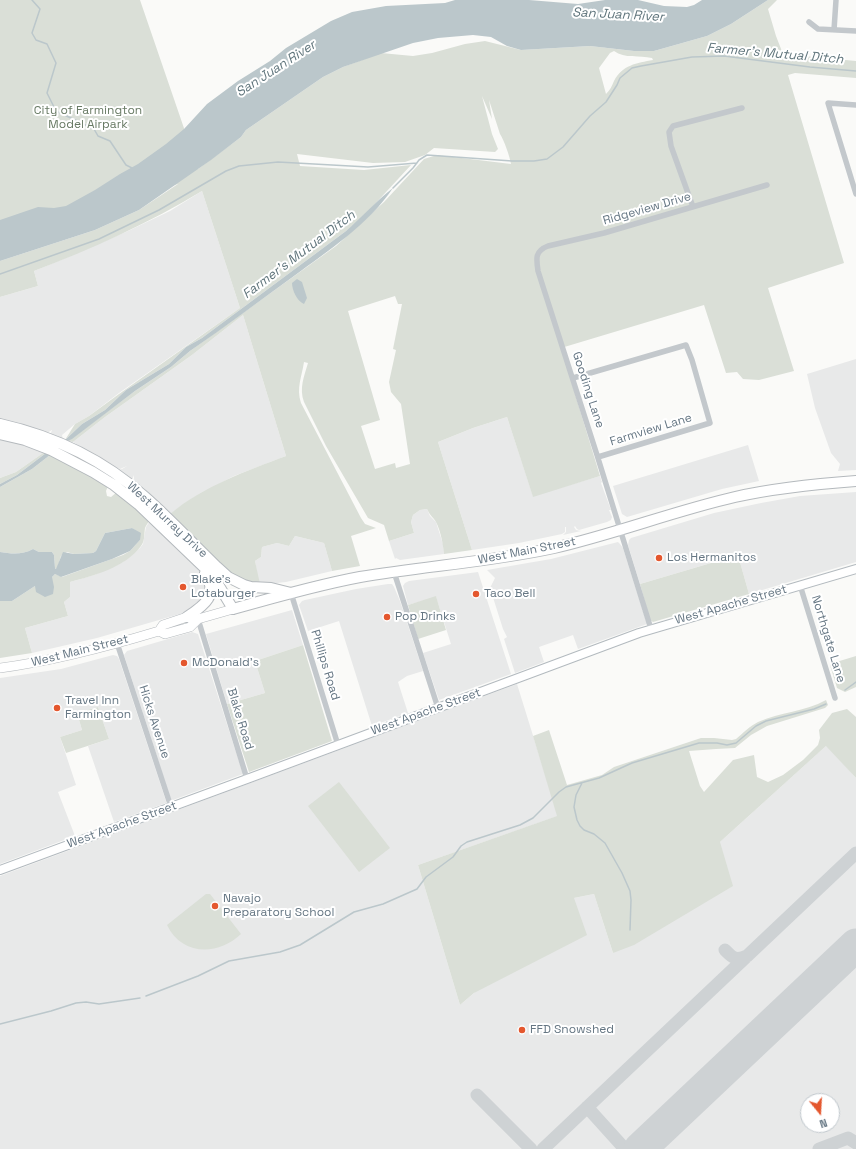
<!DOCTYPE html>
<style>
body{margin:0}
#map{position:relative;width:856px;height:1149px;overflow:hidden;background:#fafaf8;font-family:"Space Grotesk",sans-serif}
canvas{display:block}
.north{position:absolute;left:800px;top:1093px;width:40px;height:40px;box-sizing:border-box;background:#fff;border:1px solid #c1c8cd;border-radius:50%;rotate:162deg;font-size:11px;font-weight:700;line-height:16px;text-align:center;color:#657683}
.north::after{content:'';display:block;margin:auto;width:14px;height:18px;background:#e4572e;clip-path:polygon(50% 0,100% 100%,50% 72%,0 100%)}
</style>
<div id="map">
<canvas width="856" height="1149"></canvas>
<div class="north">N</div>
</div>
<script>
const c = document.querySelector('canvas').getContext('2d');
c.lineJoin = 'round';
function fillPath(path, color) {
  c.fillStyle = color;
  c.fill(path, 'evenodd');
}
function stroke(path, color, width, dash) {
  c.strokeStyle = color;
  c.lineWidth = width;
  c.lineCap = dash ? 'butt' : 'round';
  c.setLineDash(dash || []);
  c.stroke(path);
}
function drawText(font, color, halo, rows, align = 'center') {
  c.font = font + ' "Space Grotesk",sans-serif';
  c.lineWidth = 4;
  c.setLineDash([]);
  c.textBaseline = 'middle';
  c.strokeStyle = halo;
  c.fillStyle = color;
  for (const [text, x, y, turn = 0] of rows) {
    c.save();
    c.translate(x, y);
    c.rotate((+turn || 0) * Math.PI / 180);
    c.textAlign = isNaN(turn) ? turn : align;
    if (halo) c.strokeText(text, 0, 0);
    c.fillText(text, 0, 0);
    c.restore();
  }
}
const built = new Path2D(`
 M202 191 240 308 119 393 89 416 75 424 62 435 63 440 49 434 51 433 52 430 47 433 21 424 20 423 0 418V297L38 286 34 271 61 260 128 231 170 211Z
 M243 315 286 456 234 476 195 497 170 514 144 488 134 481V475L132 480 116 470 122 469 127 466 120 469 116 468 73 442 105 417 192 355Z
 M856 359V470L838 471 840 464 831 453 815 408 807 374Z
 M507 417 533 496 600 476 602 482 601 483 611 510H609L612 517 611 520 607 522 579 530 577 529 575 526 574 527 576 530 581 531 563 535 566 532V527H565V532L562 534 519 543 472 550 438 442 473 428Z
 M0 437 44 450 43 453 16 472 0 478Z
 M748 445 759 481 722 489 627 517 622 514 613 486Z
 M856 492V562L749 594 738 555 640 584 628 545 629 540 631 538 714 513 761 503 800 496Z
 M427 509 430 516 436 522 443 544 444 554 400 560 396 558 395 559 389 541 414 533 411 522 413 515 420 510Z
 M151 519 201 572 208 594 190 611 97 638 32 653 25 628 68 616 64 602 70 597V582L94 575 123 562 140 548 143 544 146 527Z
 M295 536 324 543 332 571 286 582 259 585 255 561 261 557 262 547 277 543 289 546Z
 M618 542 620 544 623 548 647 624 578 649 573 635 539 647 544 662 515 673 504 639 507 637 503 629 490 588 495 578 487 570 551 559Z
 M478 572 511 674 439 700 423 653 451 644 436 597 408 605 403 586 405 583 409 581Z
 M388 584H392L394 587 400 601 423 671 407 676 398 682 408 713 372 726 339 621 308 631 299 605 302 601 305 600 356 589Z
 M292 610 303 645 255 661 265 693 227 704 206 634Z
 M192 632 198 634 243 774 173 800H171L124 655 127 651Z
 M113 655 117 656 119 659 166 801V803L114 822 88 746 109 739 98 707 77 713 82 730 60 737 76 785 58 792 75 836 0 864V678L61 669Z
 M517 684 558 816 418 865 460 1005 474 993 574 898 594 894 613 953 720 842 827 745 856 778V1149H0V876ZM808 1101H832V1125H808Z`);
const green = new Path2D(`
 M0 0H140L198 169 241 137 246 130 323 77 343 67 381 53 413 56 432 53 465 44 485 41 521 50 590 46 634 51H654L707 36 731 24 768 0H777L768 9 776 36 783 54 856 61V78L795 73 788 75 844 263 768 288 794 371 759 380 743 379 737 372 726 373 704 305 561 348 600 476 533 497 507 417 473 428 438 442 472 550 444 554C443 544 441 532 436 522 433 517 430 516 427 509L420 510 413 515 411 522 414 533 389 541 384 525 368 518 326 446 304 402C299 388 304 377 308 363L304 362C302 376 296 388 301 403L361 518 365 524 376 528 351 536 360 566 332 571 324 543 295 536 289 546 277 543 262 547 261 557 255 561 260 584 239 580 210 555 170 514C204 486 246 471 286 456L243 315 192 355 105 417 73 442 68 441 135 391 171 367 190 351 336 246 384 202 424 159 437 155 511 164C510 157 504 140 500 134L489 100 492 119 482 96 492 134 498 149 495 152 434 148 425 155 405 162 373 163 297 154 300 166 364 170 411 165 362 218 346 231 202 338 186 347 169 364 126 390 105 410 82 424 65 440 75 424 89 416 119 394 240 308 202 191C149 223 92 249 34 271L38 286 0 297V261L95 230 139 210 178 184 0 241ZM614 51C625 59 639 55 652 58L653 60C637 63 622 65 614 81 612 86 610 90 606 94L599 68 610 53ZM395 296 398 304H402L393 349 396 350 389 382 391 392 401 404 410 464 396 468 395 463 375 469 361 426 380 420 348 311Z
 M43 453H46L17 475 0 484V478L16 472Z
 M50 455 65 462 108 486 106 491 107 496 111 497 117 492 150 520C148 523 146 525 145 528 144 534 145 541 141 546 126 567 93 576 70 582V597L64 602 68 616 25 628 32 653 0 658V601H12L35 586 52 581V577L55 574 62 577 123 555 130 551 140 540 139 533 132 528 105 533 96 551 93 553 74 554 67 552 61 556 57 569 55 568 54 555 52 552H39L33 549C22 555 12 554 0 552V487L32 469Z
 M738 555 749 594 653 622 650 620 640 584Z
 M436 596 446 630 418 639 408 605Z
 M303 645 332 741 249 772 227 704 265 693 255 661Z
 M856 656V687L845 692 837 688 830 665 833 663Z
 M826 700 828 705 825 708 767 726 751 735 735 748 716 749 689 751 700 786 704 792 733 760 754 755 757 777 768 782 783 775 803 760 818 745 820 738 819 730 832 713 847 709 856 717V778L826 746 720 842 733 886 634 945 613 953 594 894 574 898 587 935 474 993 460 1005 418 865 557 816 533 736 549 730 567 785 602 775 614 767 701 738H714L732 740 736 739C743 733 750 726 758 722 780 712 805 712 826 700Z
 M98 707 109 739 66 753 60 737 82 730 77 713Z
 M339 782 390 848 359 872 308 806Z
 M206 894H210L241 934C218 956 182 956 167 925Z`);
const water = new Path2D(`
 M455 0H529L578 4 605 0H638L664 6 687 7 694 5 702 0H768L731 24 707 36 654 51H634L590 46 521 50 507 46 491 37 473 35 438 38 413 43 343 67 323 77 246 130 241 137 211 160 139 210 95 230 0 261V220L38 207 54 208 66 206 95 190 120 174 138 164 166 144 184 129 207 104 238 81 270 61 286 48 331 21 352 12 386 6 445 3Z
 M393 188C368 225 329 250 294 276 259 301 225 327 190 351L171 367 135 391 72 439 68 441 65 440 82 424 105 410 126 390 169 364 186 347 202 338 346 231C362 217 376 201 393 188Z
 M297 279 302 282 307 298 304 304C297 301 292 290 292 283Z
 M46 453 50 455 32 469 0 487V484L17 475Z
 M132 528 141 533 140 540 130 551 112 559 61 577 55 574 52 577 54 587 53 594 45 597 36 592 35 586 12 601H0V552C12 554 22 555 33 549L39 552H52L54 555 55 568 56 569 63 552 74 554 93 553 96 551 105 533Z`);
const stream = new Path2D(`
 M32 0 40 9 32 33 36 40 47 44 56 63 47 93 56 111 94 129 98 136 110 141 126 165 132 168
 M393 188 413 168 419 160 427 155 512 161H534L547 159 563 147 590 116 606 102 617 85 620 78 632 68 641 66 692 57 724 56 810 67 856 71
 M0 274 99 239 159 210 226 171 239 166 278 162 368 167 417 163
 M845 690 856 682
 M582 783 576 795 574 807 577 820 580 826 584 830 594 834 605 843 622 873 630 891 631 900 630 930
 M146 996 198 976 229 961 280 952 300 945 354 912 383 904 417 889 426 877 453 857 461 846 467 842 520 825 533 818 559 792 566 787 599 778 632 763 699 743H717L727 745 736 743 756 726 766 721 814 709 826 704
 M0 1024 51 1011 76 1003 86 1002 99 1004 140 998`);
const taxiway = new Path2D(`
 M725 950C733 958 735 961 747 956
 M477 1095 531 1149
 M587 1107 625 1149
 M543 1149 856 853
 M819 1149 848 1138 856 1143`);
const runway = new Path2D(`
 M640 1149 856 945`);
const street = new Path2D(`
 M809 22 818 29 856 31
 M834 30 836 0
 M856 105 828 103 856 194
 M693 207 671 146 669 132 673 126 742 108
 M573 378 686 345 692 360 710 423 598 457
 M394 572 438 708
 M800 585 835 698
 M291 593 338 745
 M198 619 247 779
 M651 629 597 455 538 271C536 258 535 251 548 246L604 233 767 185
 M117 643 171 807`);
const secondary = new Path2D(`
 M0 870 247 779 639 633 856 569`);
const primary = new Path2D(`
 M159 631 165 634 190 627 198 619
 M0 668C54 661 106 647 159 631L163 625 187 617 198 619 233 609`);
const highway = new Path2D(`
 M0 424C53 436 104 460 145 497 170 519 193 544 217 567L228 577 244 585 251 587 271 588 291 593
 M0 434 25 440 51 450 93 472 114 485 138 504 213 576 233 609
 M233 609C275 597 317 585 360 577 425 566 490 562 554 548 615 534 674 511 735 497 775 488 815 484 856 481
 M187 617C205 605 219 595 205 573`);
const markers = [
 [659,558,4,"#e4572e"],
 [183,587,4,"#e4572e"],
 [476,594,4,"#e4572e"],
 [387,617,4,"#e4572e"],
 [184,663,4,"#e4572e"],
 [57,708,4,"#e4572e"],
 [215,906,4,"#e4572e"],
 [522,1030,4,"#e4572e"]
];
const parkNames = [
 ["City of Farmington",88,111],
 ["Model Airpark",88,125]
];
const streetNames = [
 ["Ridgeview Drive",647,209,-16],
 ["Gooding Lane",588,390,72],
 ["Farmview Lane",651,430,-17],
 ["West Murray Drive",167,520,43],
 ["West Main Street",527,551,-11],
 ["West Apache Street",731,605,-16],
 ["Northgate Lane",828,639,73],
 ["West Main Street",80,651,-14],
 ["Phillips Road",325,665,73],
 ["West Apache Street",426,712,-20],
 ["Blake Road",240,719,73],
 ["Hicks Avenue",154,722,72],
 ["West Apache Street",122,825,-20]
];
const poiNames = [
 ["Los Hermanitos",667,558],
 ["Blake's",191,580],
 ["Lotaburger",191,594],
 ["Taco Bell",484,594],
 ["Pop Drinks",395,617],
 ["McDonald's",192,663],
 ["Travel Inn",65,701],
 ["Farmington",65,715],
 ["Navajo",223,899],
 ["Preparatory School",223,913],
 ["FFD Snowshed",530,1030]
];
const waterNames = [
 ["San Juan River",618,15,3],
 ["Farmer's Mutual Ditch",775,54,5],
 ["San Juan River",276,69,-33],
 ["Farmer's Mutual Ditch",299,255,-37]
];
fillPath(built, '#e8e9e9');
fillPath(green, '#dadfd7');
fillPath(water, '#bbc7cb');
stroke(stream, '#bbc7cb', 1.5);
stroke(taxiway, '#ced2d4', 13);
stroke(runway, '#ced2d4', 33);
stroke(secondary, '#b3babf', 10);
stroke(primary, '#b5babe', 10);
stroke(highway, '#b4b9bd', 12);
stroke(street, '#c3c8cc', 5.5);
stroke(secondary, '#fff', 8);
stroke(primary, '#fff', 9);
stroke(highway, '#fff', 10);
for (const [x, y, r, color] of markers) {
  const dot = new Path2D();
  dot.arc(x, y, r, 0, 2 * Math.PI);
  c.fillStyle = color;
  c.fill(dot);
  stroke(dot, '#fff', 1.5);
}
drawText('12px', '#687a64', '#fff', parkNames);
drawText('12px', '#657683', '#fff', streetNames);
drawText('12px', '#657683', '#fff', poiNames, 'left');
drawText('italic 13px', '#60757c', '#fff', waterNames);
</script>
